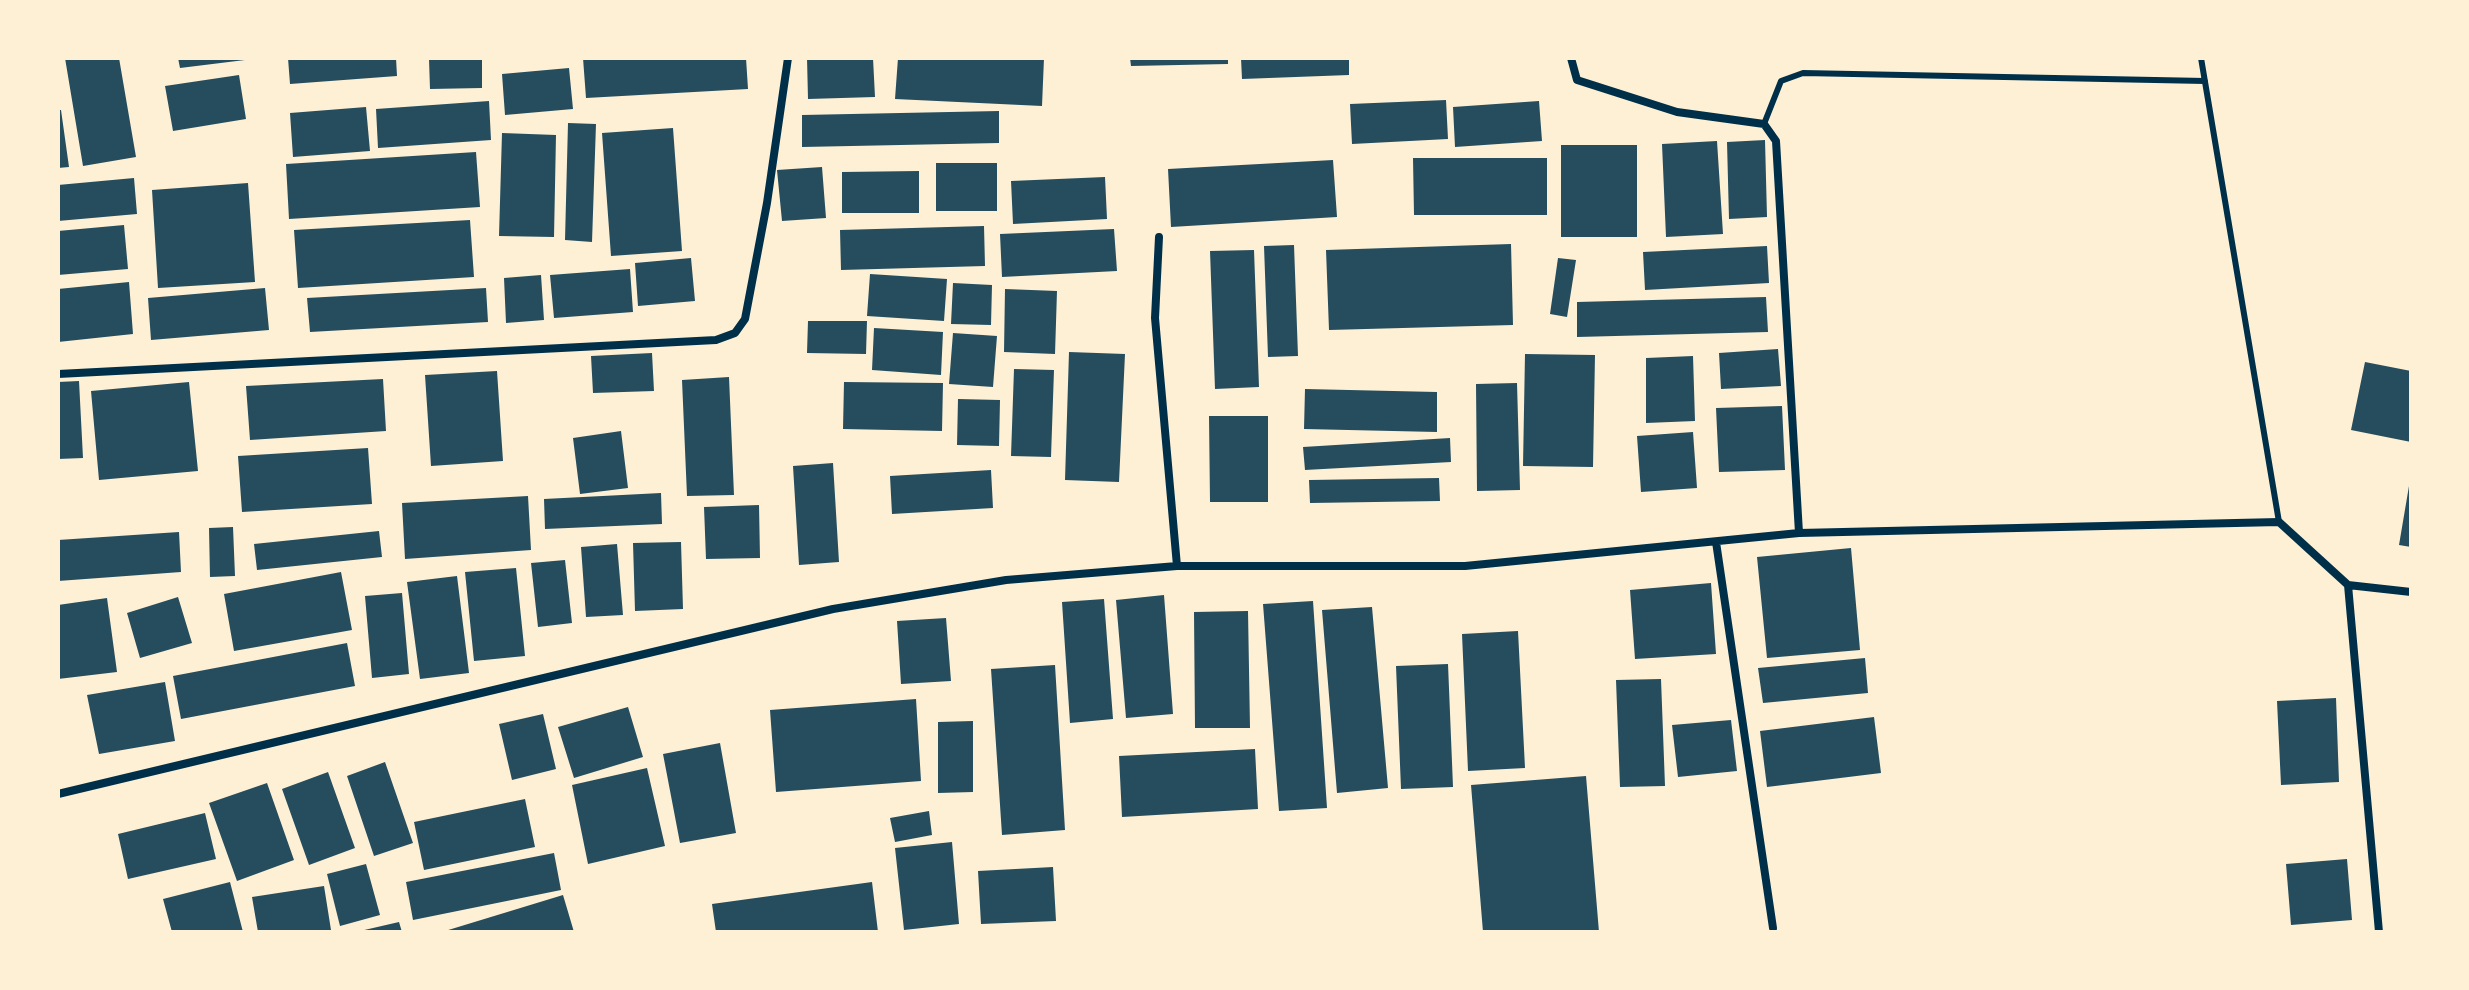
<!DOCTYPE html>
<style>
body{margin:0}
#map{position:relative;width:2469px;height:990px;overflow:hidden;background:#fdf0d5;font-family:Rubik,sans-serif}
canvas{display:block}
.frame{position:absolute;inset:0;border:60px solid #fdf0d5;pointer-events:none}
</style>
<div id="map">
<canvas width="2469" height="990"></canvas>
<div class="frame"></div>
</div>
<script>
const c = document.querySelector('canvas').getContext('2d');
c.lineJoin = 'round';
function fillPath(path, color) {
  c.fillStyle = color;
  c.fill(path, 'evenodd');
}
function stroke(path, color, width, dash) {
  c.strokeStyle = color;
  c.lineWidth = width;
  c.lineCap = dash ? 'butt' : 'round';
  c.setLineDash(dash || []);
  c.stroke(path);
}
const building = new Path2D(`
 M65 58H119L136 157 83 166Z
 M178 58H245V60L180 68Z
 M288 58H396L397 76 290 84Z
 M583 58H746L748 89 586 98Z
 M807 58H873L875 97 808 99Z
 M898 58H1044L1042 106 895 99Z
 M1130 58H1228V64L1131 66Z
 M1241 58H1349V75L1242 79Z
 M429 59H482V88L430 89Z
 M569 68 573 109 505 115 502 74Z
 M239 75 246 119 173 131 165 86Z
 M1446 100 1448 139 1352 144 1350 104Z
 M489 101 491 140 378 148 376 109Z
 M1539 101 1542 141 1455 147 1453 107Z
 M366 107 370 151 293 157 290 113Z
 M58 110H61L69 167 58 168Z
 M999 111V143L802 147V115Z
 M568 123 596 124 592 242 565 240Z
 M673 128 682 251 611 256 602 133Z
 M502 133 556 135 554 237 499 236Z
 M1765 140 1767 217 1729 219 1727 142Z
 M1717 141 1723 234 1666 237 1662 144Z
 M1561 145H1637V237H1561Z
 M476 152 480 207 289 219 286 164Z
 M1413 158H1547V215H1414Z
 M1333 160 1337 217 1171 227 1168 169Z
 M936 163H997V211H936Z
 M822 167 826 218 782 221 777 170Z
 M919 171V213H842V172Z
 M1105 177 1107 219 1013 224 1011 181Z
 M134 178 137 214 58 221V185Z
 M248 183 255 282 158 288 152 190Z
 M470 220 474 277 298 288 294 230Z
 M124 225 128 269 58 275V231Z
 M984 226 985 266 841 270 840 230Z
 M1114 229 1117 271 1002 277 1000 234Z
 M1511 244 1513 325 1329 330 1326 250Z
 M1294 245 1298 356 1268 357 1264 246Z
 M1767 246 1769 283 1645 290 1643 252Z
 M1254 250 1259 387 1215 389 1210 251Z
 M691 258 695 301 638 306 635 263Z
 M1558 258 1576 260 1567 317 1550 314Z
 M630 269 633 312 554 318 550 275Z
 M870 274 947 279 944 321 867 316Z
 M541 275 544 320 506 323 504 278Z
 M129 282 133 334 58 342V289Z
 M953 283 992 285 991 325 951 324Z
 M265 288 269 330 151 340 148 298Z
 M486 288 488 322 310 332 307 298Z
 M1005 289 1057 291 1055 354 1004 352Z
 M1766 297 1768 332 1577 337V302Z
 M808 321H867L866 354 807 353Z
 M874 328 943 332 941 375 872 370Z
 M953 333 997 336 993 387 949 384Z
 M1778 349 1781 386 1721 389 1719 353Z
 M1069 352 1125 354 1119 482 1065 480Z
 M652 353 654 391 593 393 591 356Z
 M1525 354 1595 355 1593 467 1523 466Z
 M1693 356 1695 421 1646 423V358Z
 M2365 362 2411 371V442L2351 430Z
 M1014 369 1054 370 1051 457 1011 456Z
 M497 371 503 461 431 466 425 375Z
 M729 377 734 495 687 496 682 380Z
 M383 379 386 431 250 440 246 386Z
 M79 381 83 458 58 459V382Z
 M189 382 198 471 99 480 91 391Z
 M844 382 943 383 942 431 843 429Z
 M1517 383 1520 490 1477 491 1476 384Z
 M1305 389 1437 392V432L1304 429Z
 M958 399 1000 400 999 446 957 445Z
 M1782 406 1785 470 1719 472 1716 408Z
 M1209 416H1268V502H1210Z
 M621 431 628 488 580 494 573 438Z
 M1693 432 1697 488 1641 492 1637 436Z
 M1450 438 1451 462 1305 470 1303 447Z
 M368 448 372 504 242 512 238 456Z
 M833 463 839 562 799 565 793 466Z
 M991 470 993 508 892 514 890 476Z
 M1439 478 1440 501 1310 503 1309 480Z
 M2409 486H2411V547L2399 545Z
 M661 493 662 524 545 529 544 499Z
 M528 496 531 550 405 559 402 503Z
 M759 505 760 558 706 559 704 507Z
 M233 527 235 576 210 577 209 528Z
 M379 531 382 557 257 570 254 544Z
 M179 532 181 572 58 581V540Z
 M681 542 683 609 635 611 633 543Z
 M617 544 623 615 586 617 581 547Z
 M1851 548 1860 650 1767 658 1757 557Z
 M565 560 572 623 538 627 531 563Z
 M516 568 525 656 474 661 465 572Z
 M341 572 352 630 234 651 224 594Z
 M457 576 469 673 420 679 407 582Z
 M1711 583 1716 654 1635 659 1630 590Z
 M402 593 409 674 372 678 365 596Z
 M1164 595 1173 714 1126 718 1116 600Z
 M178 597 192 643 140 658 127 613Z
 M107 598 117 672 58 679V605Z
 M1104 599 1113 719 1070 723 1062 602Z
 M1313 601 1327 808 1279 811 1263 604Z
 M1372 607 1388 788 1337 793 1322 610Z
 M1248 611 1250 728H1195L1194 612Z
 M946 618 951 681 901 684 897 621Z
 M1518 631 1525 768 1468 771 1462 634Z
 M347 643 355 686 181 719 173 676Z
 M1865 658 1868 693 1763 703 1758 668Z
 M1448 664 1453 787 1401 789 1396 666Z
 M1055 665 1065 830 1002 835 991 669Z
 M1661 679 1665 786 1620 787 1616 680Z
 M165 682 175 741 99 754 87 695Z
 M2336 698 2339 782 2281 785 2277 701Z
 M916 699 921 781 776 792 770 710Z
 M628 707 643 757 574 778 558 727Z
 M543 714 556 769 512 780 499 724Z
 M1874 717 1881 773 1767 787 1760 731Z
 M1731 720 1737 771 1678 777 1672 725Z
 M973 721V792L938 793V722Z
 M720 743 736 833 680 843 663 754Z
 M1255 749 1258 809 1122 817 1119 756Z
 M385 762 413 843 374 856 347 776Z
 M647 768 665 846 588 864 572 785Z
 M328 772 355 848 309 865 282 789Z
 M1586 776 1599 932H1483L1471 785Z
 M267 783 294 860 237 881 209 803Z
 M525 799 535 847 424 870 414 822Z
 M929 811 932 835 895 842 890 818Z
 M205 813 216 859 128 879 118 834Z
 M952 842 959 924 904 930 895 848Z
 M554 853 561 890 413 920 406 882Z
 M2347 859 2352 920 2291 925 2286 864Z
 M366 864 380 915 340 926 327 874Z
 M1053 867 1056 921 981 924 978 871Z
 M230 882 243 932H172L163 899Z
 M872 882 878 932H716L712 904Z
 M324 886 331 930 258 932 252 897Z
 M563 895 574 932H445V931Z
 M399 922 402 932H361L360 931Z`);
const service = new Path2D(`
 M2201 58 2279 522
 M1764 124 1781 81 1803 73 2205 81`);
const minor = new Path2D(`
 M1571 58 1577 80 1677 112 1764 124 1776 141 1799 533
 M1159 237 1155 318 1177 566
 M58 374 716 340 735 333 745 319 767 203 788 58
 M1716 542 1773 928
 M2348 585 2379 932
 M2348 585 2411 592
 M58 794 833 609 1006 580 1177 566H1465L1799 533 2279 522 2348 585`);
fillPath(building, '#264d5e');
stroke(service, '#003049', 6);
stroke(minor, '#003049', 8);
</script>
